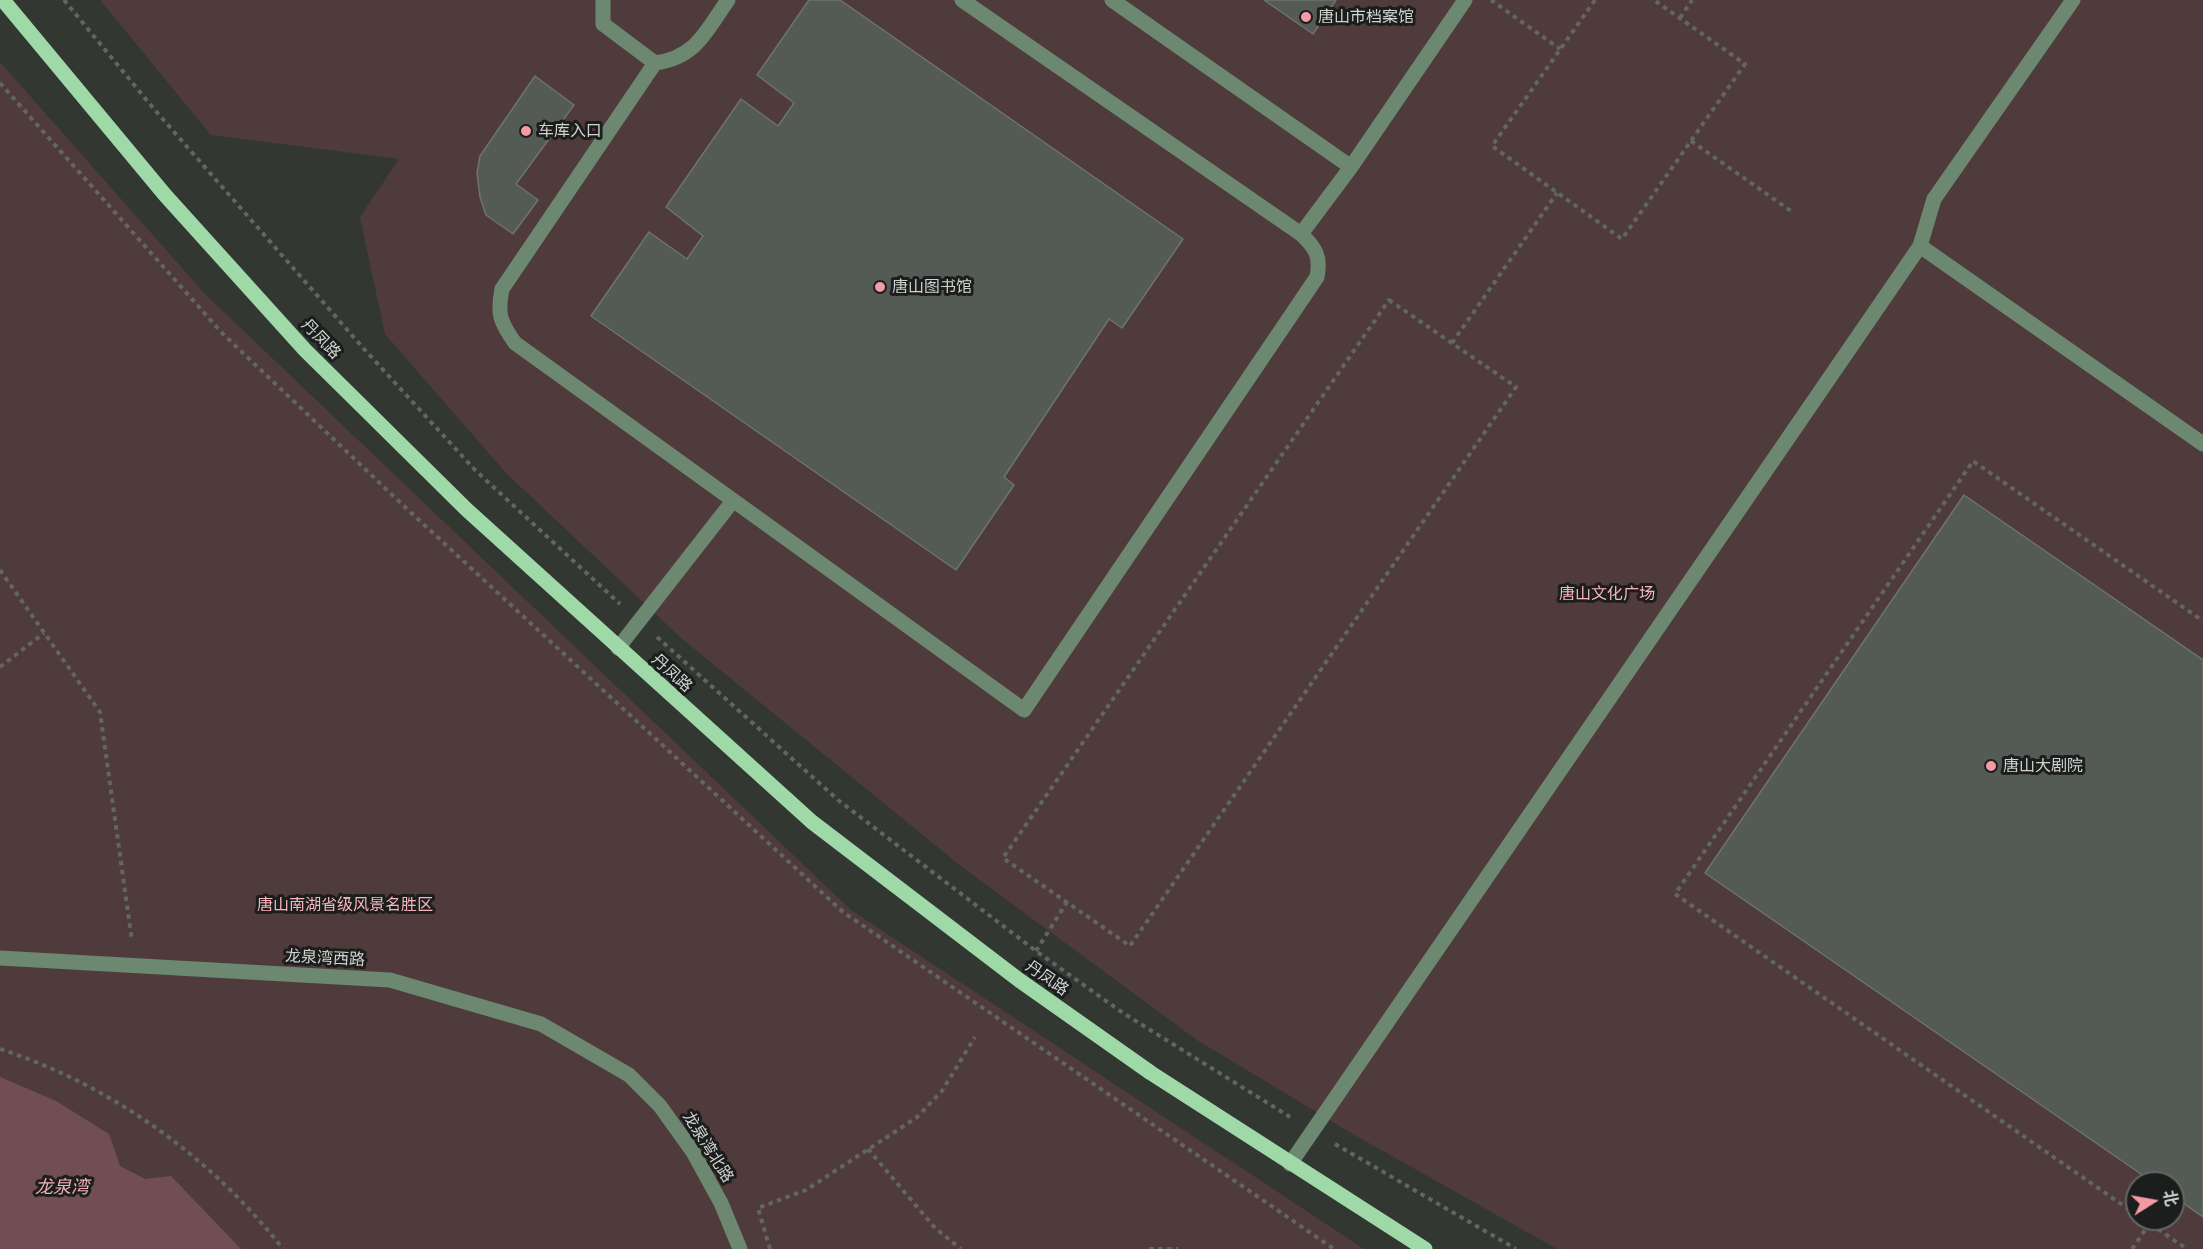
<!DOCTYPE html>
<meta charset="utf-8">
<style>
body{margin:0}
#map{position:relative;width:2203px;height:1249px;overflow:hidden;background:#323732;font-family:"Golos Text","Noto Sans SC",sans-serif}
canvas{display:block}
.north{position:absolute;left:2125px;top:1171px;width:60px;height:60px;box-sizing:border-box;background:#1b1e1c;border:2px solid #636664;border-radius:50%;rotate:79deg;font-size:16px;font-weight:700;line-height:24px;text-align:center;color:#d0d3d0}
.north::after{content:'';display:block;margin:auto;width:21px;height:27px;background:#f49aa4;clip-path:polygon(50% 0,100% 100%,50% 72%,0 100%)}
</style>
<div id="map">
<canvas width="2203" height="1249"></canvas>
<div class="north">北</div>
</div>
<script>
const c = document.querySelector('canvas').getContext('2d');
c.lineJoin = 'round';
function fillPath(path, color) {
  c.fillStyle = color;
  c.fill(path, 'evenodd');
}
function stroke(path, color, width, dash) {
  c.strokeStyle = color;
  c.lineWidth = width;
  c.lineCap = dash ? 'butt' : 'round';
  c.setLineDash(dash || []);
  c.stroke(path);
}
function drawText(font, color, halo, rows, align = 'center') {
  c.font = font + ' "Golos Text","Noto Sans SC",sans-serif';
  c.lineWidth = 6;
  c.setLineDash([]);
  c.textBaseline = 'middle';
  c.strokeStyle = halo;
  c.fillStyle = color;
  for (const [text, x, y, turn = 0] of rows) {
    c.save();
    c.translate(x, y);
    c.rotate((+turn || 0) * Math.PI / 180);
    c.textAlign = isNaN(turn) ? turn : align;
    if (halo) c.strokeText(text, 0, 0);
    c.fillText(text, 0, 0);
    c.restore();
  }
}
const green = new Path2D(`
 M100 0H2203V1249H1557L1351 1133 1197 1040 962 867 681 638 506 473 385 334 360 217 399 159 211 135ZM2137 1183H2173V1219H2137Z
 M0 62 205 294 851 910 1364 1249H0Z`);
const water = new Path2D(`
 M0 1077 56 1101 109 1134 120 1166 145 1179 171 1176 241 1249H0Z`);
const building = new Path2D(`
 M809 0H840L1183 239 1122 328 1109 319 1004 477 1014 485 956 570 591 316 649 232 687 259 703 236 666 207 741 99 778 126 794 103 757 75Z
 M1264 0H1336L1313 34Z
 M535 76 574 105 516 184 538 200 513 234 486 215 480 197 477 173 480 156Z
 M1964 495 2203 660V1217L2173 1196V1183H2154L1705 873Z`);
const path = new Path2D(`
 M64 0 154 109 364 349 475 470 620 604
 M1491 0 1560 49
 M1595 0 1492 146 1622 239 1745 64 1654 0
 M1680 18 1692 0
 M0 83 223 334 406 508 843 912 1334 1249
 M1691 141 1791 211
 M1389 300 1516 387 1130 946 1003 858Z
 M1452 343 1557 193
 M0 570 100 712 132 941
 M657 637 838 800 1036 951 1123 1013 1290 1117
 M0 667 44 633
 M1036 951 1067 902
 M0 1049C111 1085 211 1157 283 1249
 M1335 1144 1516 1249
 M868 1149 935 1228 961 1249
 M2137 1215 1675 894 1973 461 2203 621
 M2143 1219 2187 1249
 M770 1249 758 1208 806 1190 916 1118 942 1091 975 1037
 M1149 1249H1178
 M2132 1249 2150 1223`);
const minor = new Path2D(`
 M603 0V24L655 63C696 58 706 31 728 0
 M1112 0 1351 167 1301 234
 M655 63 502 289C497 314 500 322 515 343L1024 710 1317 277C1321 257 1316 248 1301 234L962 0
 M1351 167 1465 0
 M1920 246 1934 199 2073 0
 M618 648 732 502
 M0 958 390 980 541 1024 629 1075 660 1106 693 1152 721 1203 740 1249
 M1290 1164 1920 246 2203 444`);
const major = new Path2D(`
 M3 0 165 195 305 350 466 509 812 822 1019 980 1151 1073 1425 1249`);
const markers = [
 [1306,17,6,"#f49aa4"],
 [526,131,6,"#f49aa4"],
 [880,287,6,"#f49aa4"],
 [1991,766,6,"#f49aa4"]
];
const poiNames = [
 ["唐山市档案馆",1318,17],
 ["车库入口",538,131],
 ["唐山图书馆",892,287],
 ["唐山大剧院",2003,766]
];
const streetNames = [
 ["丹凤路",321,339,46],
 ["丹凤路",672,673,42],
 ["龙泉湾西路",325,958,3],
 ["丹凤路",1047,978,35],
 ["龙泉湾北路",708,1147,58]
];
const parkNames = [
 ["唐山文化广场",1607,594],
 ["唐山南湖省级风景名胜区",345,905]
];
const waterNames = [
 ["龙泉湾",62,1187]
];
fillPath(green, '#4f3b3c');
fillPath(water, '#714e52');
fillPath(building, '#545a54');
stroke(building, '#6d736e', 1.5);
stroke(path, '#626662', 4, [4.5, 4.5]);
stroke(minor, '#6c8870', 15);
stroke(major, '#9fd9a8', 15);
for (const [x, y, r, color] of markers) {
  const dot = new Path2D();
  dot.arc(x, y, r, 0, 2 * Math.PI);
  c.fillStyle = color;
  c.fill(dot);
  stroke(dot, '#1b1e1c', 2);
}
drawText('16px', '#d0d3d0', '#1b1e1c', poiNames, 'left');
drawText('16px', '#d0d3d0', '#1b1e1c', streetNames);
drawText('16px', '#f8b6bc', '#1b1e1c', parkNames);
drawText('italic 18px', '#f1b0b6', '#1b1e1c', waterNames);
</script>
